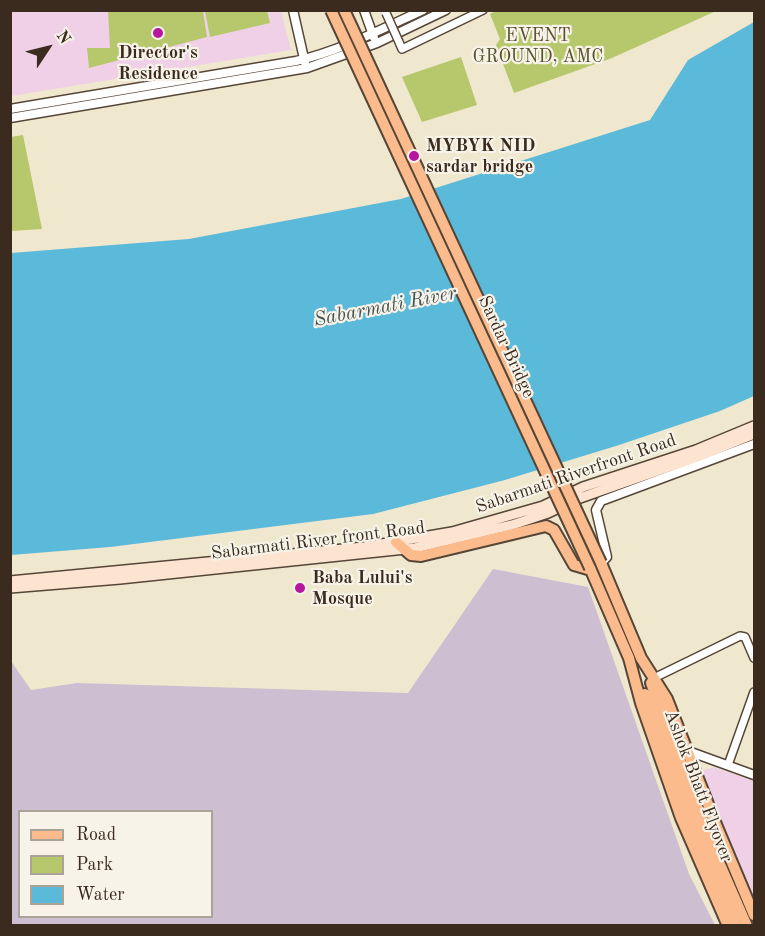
<!DOCTYPE html>
<style>
body{margin:0}
#map{position:relative;width:765px;height:936px;overflow:hidden;background:#efe7ce;font-family:"Old Standard TT",serif}
canvas{display:block}
.frame{position:absolute;inset:0;border:12px solid #3b2a1e;pointer-events:none}
.legend{position:absolute;left:18px;top:810px;width:195px;height:108px;box-sizing:border-box;background:#f7f3e8;border:2px solid #aca397;margin:0;padding:8px 10px;list-style:none;font-size:18px;color:#3b2a1e}
.legend li{display:flex;align-items:center;gap:12px;height:30px}
.legend b{width:30px;border:2px solid #aca397}
.north{position:absolute;left:18px;top:18px;width:60px;height:60px;-webkit-text-stroke:4px #f7f3e8;paint-order:stroke;rotate:55deg;font-size:16px;font-weight:700;line-height:24px;text-align:center;color:#3b2a1e}
.north::after{content:'';display:block;margin:auto;width:21px;height:27px;background:#3b2a1e;clip-path:polygon(50% 0,100% 100%,50% 72%,0 100%)}
</style>
<div id="map">
<canvas width="765" height="936"></canvas>
<div class="frame"></div>
<ul class="legend">
<li><b style="height:8px;background:#fbbb8c"></b>Road</li>
<li><b style="height:16px;background:#b6c86b"></b>Park</li>
<li><b style="height:16px;background:#5bb9d9"></b>Water</li>
</ul>
<div class="north">N</div>
</div>
<script>
const c = document.querySelector('canvas').getContext('2d');
c.lineJoin = 'round';
function fillPath(path, color) {
  c.fillStyle = color;
  c.fill(path, 'evenodd');
}
function stroke(path, color, width, dash) {
  c.strokeStyle = color;
  c.lineWidth = width;
  c.lineCap = dash ? 'butt' : 'round';
  c.setLineDash(dash || []);
  c.stroke(path);
}
function drawText(font, color, halo, rows, align = 'center') {
  c.font = font + ' "Old Standard TT",serif';
  c.lineWidth = 4.5;
  c.setLineDash([]);
  c.textBaseline = 'middle';
  c.strokeStyle = halo;
  c.fillStyle = color;
  for (const [text, x, y, turn = 0] of rows) {
    c.save();
    c.translate(x, y);
    c.rotate((+turn || 0) * Math.PI / 180);
    c.textAlign = isNaN(turn) ? turn : align;
    if (halo) c.strokeText(text, 0, 0);
    c.fillText(text, 0, 0);
    c.restore();
  }
}
const built = new Path2D(`
 M11 11H281L291 50 11 96Z
 M713 767 754 781V900L701 771Z`);
const industrial = new Path2D(`
 M493 569 588 587 689 874 715 925H11V661L31 690 77 683 408 693ZM20 812H212V916H20Z`);
const green = new Path2D(`
 M498 10H716V11L612 58 514 93 496 45 500 39 490 14Z
 M108 11H203L207 37 89 68 87 48H110Z
 M205 11H267L270 23 210 37Z
 M461 57 477 105 422 122 402 77Z
 M23 135 42 229 11 231V137Z`);
const water = new Path2D(`
 M754 22V396L720 411 619 445 505 480 373 514 110 547 11 555V253L189 239 401 199 650 120 688 60Z`);
const minor = new Path2D(`
 M399 42 402 49 483 10
 M654 678 740 636 745 637 754 658
 M728 765 754 692`);
const tertiary = new Path2D(`
 M293 10 305 63
 M364 10 374 38
 M10 109 296 61C340 51 382 29 423 10
 M10 118 307 68 377 43 446 10
 M601 563 607 557 596 510 601 501 754 444
 M688 751 754 775`);
const secondary = new Path2D(`
 M10 581 364 547 452 532 543 506 583 487 696 450 754 426
 M10 588 120 579 415 548 512 525 548 513 580 498 697 457 754 434`);
const primary = new Path2D(`
 M396 542 411 555 421 556 546 526 554 530 574 565 591 570
 M601 563 641 658 667 699 717 827 754 915
 M590 568 629 658 641 703 681 818 728 926
 M651 683 712 846 747 926
 M645 694 703 849 736 926`);
const minorBridge = new Path2D(`
 M386 13 399 42`);
const primaryBridge = new Path2D(`
 M331 10 590 568
 M344 10 601 563`);
const markers = [
 [158,33,6,"#b5179e"],
 [414,156,6,"#b5179e"],
 [300,588,6,"#b5179e"]
];
const parkNames = [
 ["EVENT",538,36],
 ["GROUND, AMC",538,57]
];
const poiNames = [
 ["Director's",158,53,"center"],
 ["Residence",158,74,"center"],
 ["MYBYK NID",426,146],
 ["sardar bridge",426,167],
 ["Baba Lului's",312,578],
 ["Mosque",312,599]
];
const streetNames = [
 ["Sardar Bridge",506,347,65],
 ["Sabarmati Riverfront Road",576,474,-19],
 ["Sabarmati River front Road",318,541,-7],
 ["Ashok Bhatt Flyover",698,786,69]
];
const waterNames = [
 ["Sabarmati River",385,307,-11]
];
fillPath(built, '#efd0e6');
fillPath(industrial, '#cdbed2');
fillPath(green, '#b6c86b');
fillPath(water, '#5bb9d9');
stroke(minor, '#564638', 10);
stroke(tertiary, '#564638', 11);
stroke(secondary, '#564638', 12);
stroke(primary, '#564638', 14);
stroke(minor, '#fff', 7);
stroke(tertiary, '#fff', 8);
stroke(secondary, '#fde4d1', 9);
stroke(primary, '#fbbb8c', 10);
stroke(minorBridge, '#564638', 10, []);
stroke(primaryBridge, '#564638', 14, []);
stroke(minorBridge, '#fff', 7);
stroke(primaryBridge, '#fbbb8c', 10);
for (const [x, y, r, color] of markers) {
  const dot = new Path2D();
  dot.arc(x, y, r, 0, 2 * Math.PI);
  c.fillStyle = color;
  c.fill(dot);
  stroke(dot, '#f7f3e8', 2);
}
drawText('18px', '#5a5231', '#f7f3e8', parkNames);
drawText('bold 18px', '#3b2a1e', '#f7f3e8', poiNames, 'left');
drawText('18px', '#3b2a1e', '#f7f3e8', streetNames);
drawText('italic 20px', '#455556', '#f7f3e8', waterNames);
</script>
